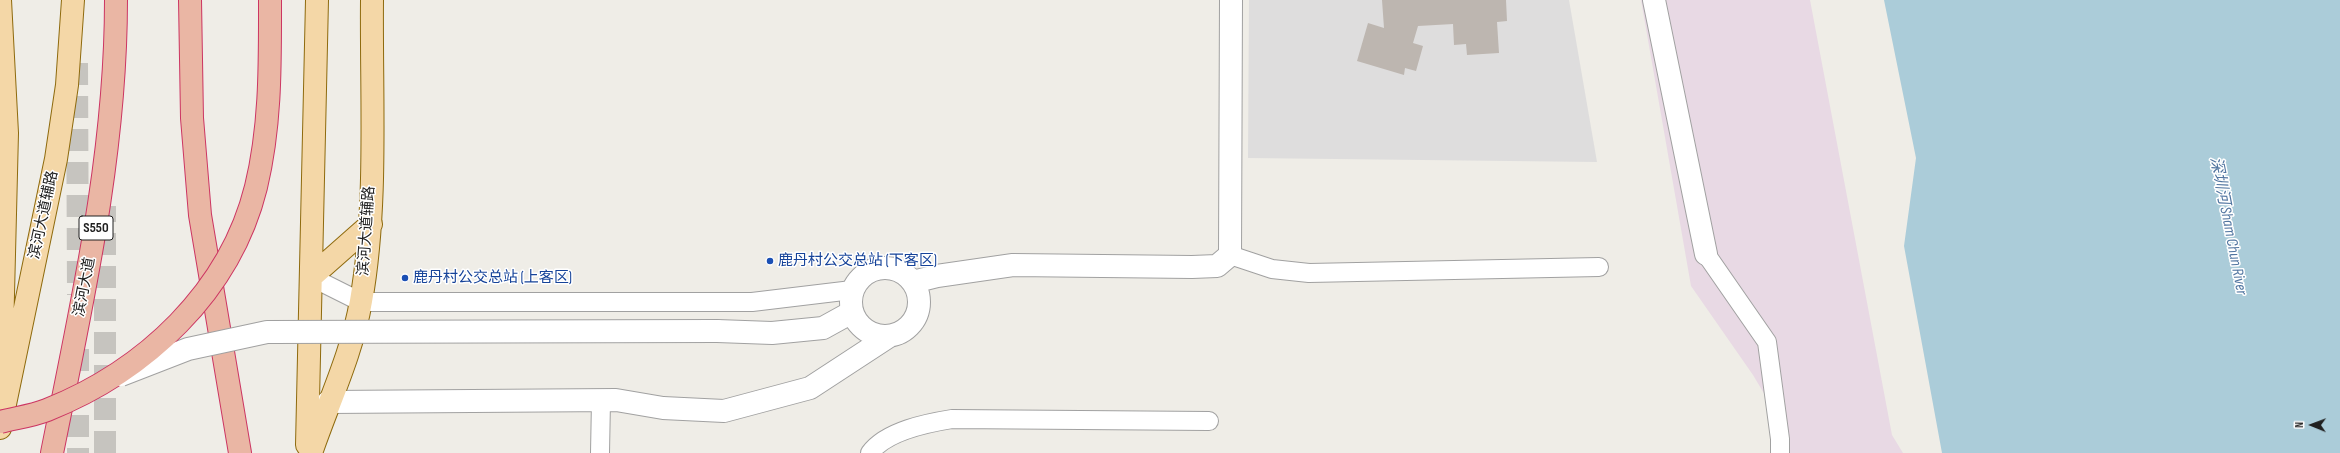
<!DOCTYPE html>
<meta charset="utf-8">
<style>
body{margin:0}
#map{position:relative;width:2340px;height:453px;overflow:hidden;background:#efede7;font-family:"Sofia Sans Condensed",sans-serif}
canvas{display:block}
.north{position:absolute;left:2292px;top:405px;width:40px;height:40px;-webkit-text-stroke:3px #fff;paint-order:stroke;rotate:271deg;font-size:11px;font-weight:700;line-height:16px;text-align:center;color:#202020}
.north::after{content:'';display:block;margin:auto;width:14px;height:18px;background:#202020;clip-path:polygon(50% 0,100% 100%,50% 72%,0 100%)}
</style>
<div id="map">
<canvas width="2340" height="453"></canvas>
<div class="north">N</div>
</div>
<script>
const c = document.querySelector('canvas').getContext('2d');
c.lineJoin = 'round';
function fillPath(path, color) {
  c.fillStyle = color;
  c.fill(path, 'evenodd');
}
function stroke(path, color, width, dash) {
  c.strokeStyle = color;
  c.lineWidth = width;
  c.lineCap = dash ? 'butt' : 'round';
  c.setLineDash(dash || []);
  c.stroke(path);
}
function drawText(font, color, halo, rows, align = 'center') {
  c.font = font + ' "Sofia Sans Condensed","Noto Sans SC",sans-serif';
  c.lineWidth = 3;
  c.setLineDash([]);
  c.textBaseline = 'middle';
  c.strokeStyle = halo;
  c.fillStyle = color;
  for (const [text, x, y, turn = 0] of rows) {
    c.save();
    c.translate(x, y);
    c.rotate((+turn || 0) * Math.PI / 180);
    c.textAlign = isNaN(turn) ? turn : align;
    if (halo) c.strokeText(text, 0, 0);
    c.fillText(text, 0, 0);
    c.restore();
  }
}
const residential = new Path2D(`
 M1249 0H1569L1597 162 1248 158Z`);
const industrial = new Path2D(`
 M1641 0H1810L1892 435 1903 453H1789L1790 437 1753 375 1691 286Z`);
const water = new Path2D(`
 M1884 0H2340V453H1942L1904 246 1916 158Z`);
const building = new Path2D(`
 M1382 0H1506L1507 21 1497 22 1499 53 1467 55 1466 44 1454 45 1453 24 1418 26 1413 43 1423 46 1416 71 1405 68 1404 75 1357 61 1368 23 1384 28Z`);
const trunkTunnel = new Path2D(`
 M77 63 78 295
 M78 349V453
 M105 453V206`);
const service = new Path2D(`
 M1706 254 1767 342 1780 439V453
 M1230 255 1272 269 1309 273 1599 267
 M311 277 361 302H752L852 290
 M600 453 601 401
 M870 453C886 431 927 423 952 419L1209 421`);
const minor = new Path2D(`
 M1654 0 1706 254
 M851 302a34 34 0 1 1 68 0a34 34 0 1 1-68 0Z
 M913 282 937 276 1013 265 1192 267 1217 266 1230 255 1231 0
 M328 402 616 400 663 408 724 411 810 388 888 337`);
const tertiary = new Path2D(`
 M717 331 772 333 823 328 852 312`);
const primary = new Path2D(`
 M0 0 7 133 1 375
 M311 277 371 224
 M0 428 56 159 67 85 73 0
 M307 445 317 0
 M311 453C328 403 352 354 361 301 378 205 371 98 372 0`);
const trunk = new Path2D(`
 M190 0 192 118 200 215 240 453
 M52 453C82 302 116 155 116 0`);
const tertiaryBridge = new Path2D(`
 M121 375 188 349 267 332 717 331`);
const trunkBridge = new Path2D(`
 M0 422C15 418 32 416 47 410 145 371 230 292 256 187 271 125 270 63 270 0`);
const markers = [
 [770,261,4,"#1a4fb4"],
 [405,278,4,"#1a4fb4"]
];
const shields = [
 [96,228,34]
];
const shieldNames = [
 ["S550",96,228]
];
const streetNames = [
 ["滨河大道辅路",44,215,-78],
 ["滨河大道辅路",367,231,-86],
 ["滨河大道",85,287,-79]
];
const transitNames = [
 ["鹿丹村公交总站 (下客区)",778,261],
 ["鹿丹村公交总站 (上客区)",413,278]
];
const waterNames = [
 ["深圳河 Sham Chun River",2228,226,79]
];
fillPath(residential, '#dedddd');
fillPath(industrial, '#e8d9e4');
fillPath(water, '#abccd9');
fillPath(building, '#bdb6b0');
stroke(trunkTunnel, '#c6c4bf', 22, [22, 11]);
stroke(service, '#a1a1a1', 20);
stroke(minor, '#a1a1a1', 24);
stroke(tertiary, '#a1a1a1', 24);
stroke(primary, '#8e6a0d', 24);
stroke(trunk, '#cc3562', 24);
stroke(service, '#fff', 18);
stroke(minor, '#fff', 22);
stroke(tertiary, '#fff', 22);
stroke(primary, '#f4d7a7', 22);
stroke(trunk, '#eab6a4', 22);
stroke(tertiaryBridge, '#a1a1a1', 24, []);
stroke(trunkBridge, '#cc3562', 24, []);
stroke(tertiaryBridge, '#fff', 22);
stroke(trunkBridge, '#eab6a4', 22);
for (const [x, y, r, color] of markers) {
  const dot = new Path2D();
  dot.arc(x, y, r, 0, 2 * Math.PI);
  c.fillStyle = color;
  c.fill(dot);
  stroke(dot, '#fff', 1.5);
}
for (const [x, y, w] of shields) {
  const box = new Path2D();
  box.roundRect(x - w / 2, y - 12, w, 24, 3);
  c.fillStyle = '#fff';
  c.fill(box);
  stroke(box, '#202020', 1);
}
drawText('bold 14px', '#202020', null, shieldNames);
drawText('15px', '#202020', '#fff', streetNames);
drawText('15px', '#164399', '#fff', transitNames, 'left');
drawText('italic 16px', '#5175a0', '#fff', waterNames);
</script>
